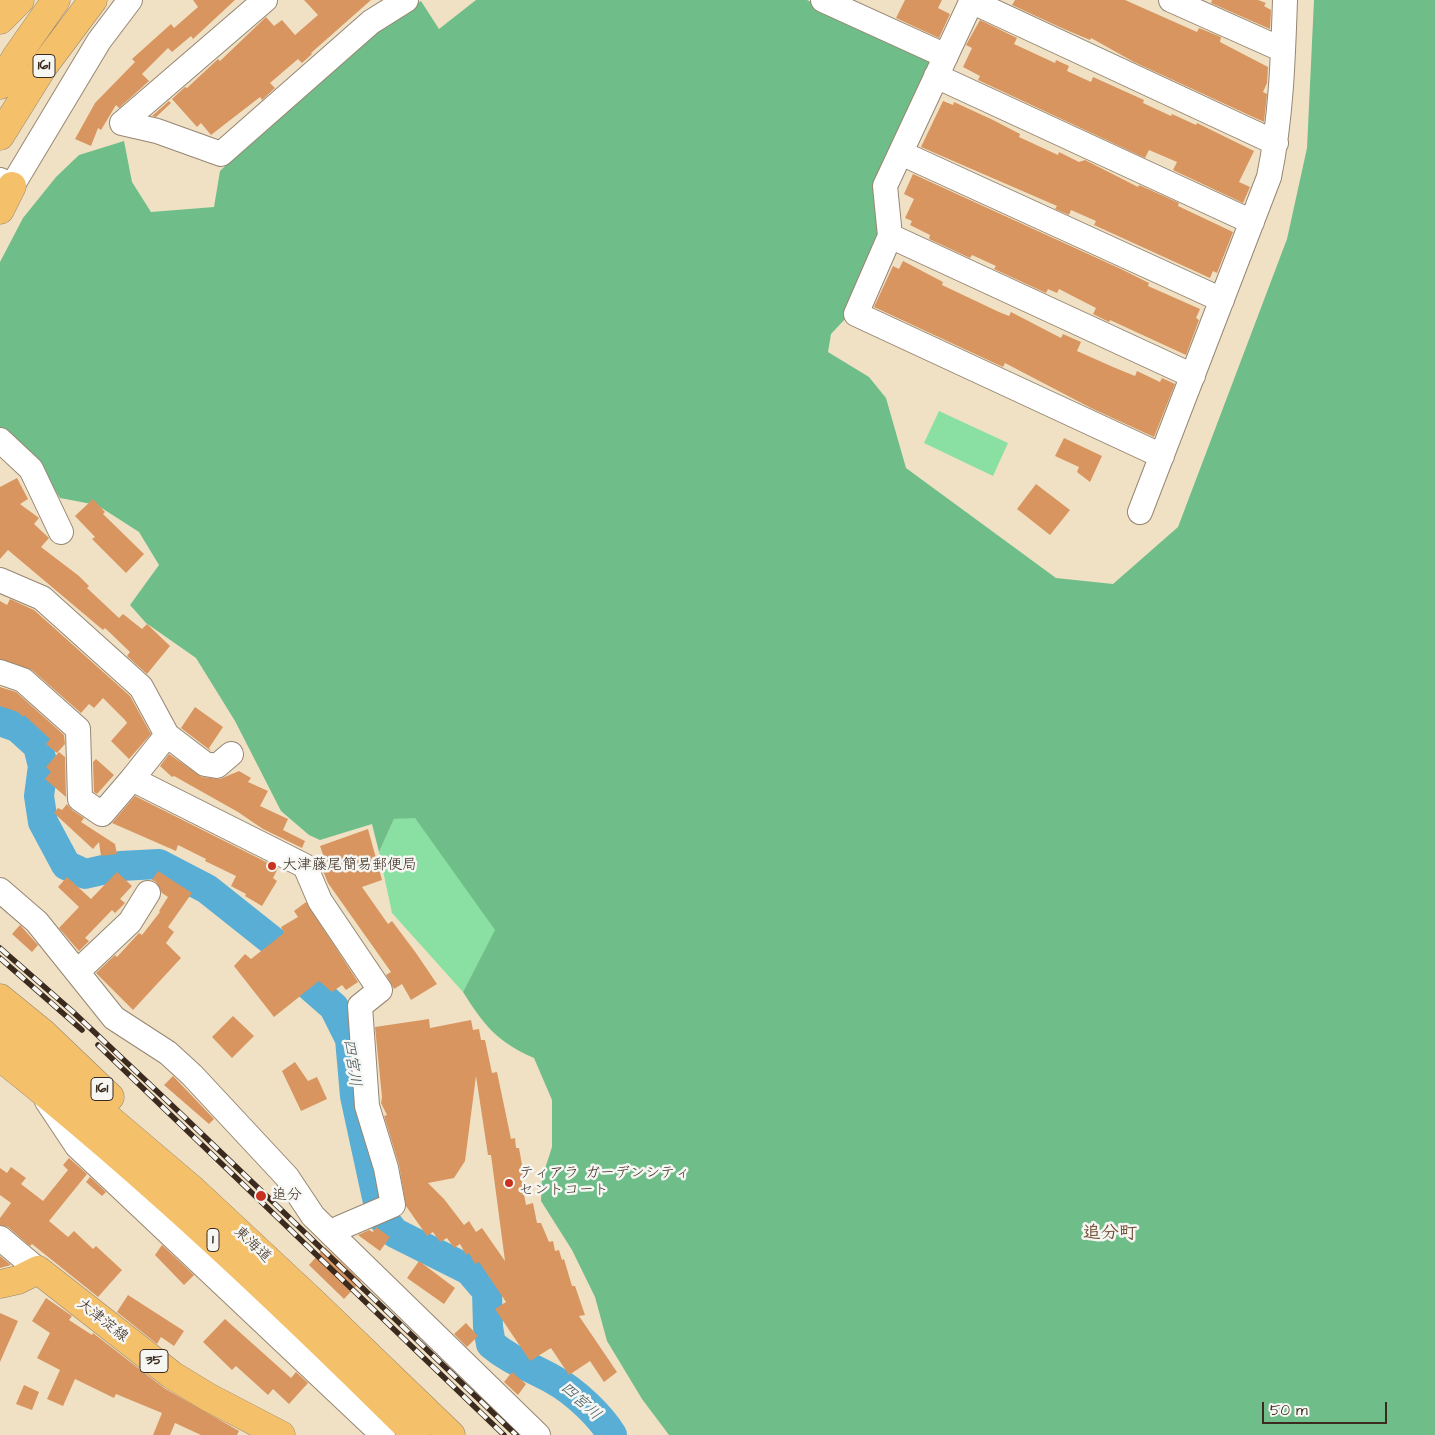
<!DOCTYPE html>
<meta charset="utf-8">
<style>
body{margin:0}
#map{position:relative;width:1435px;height:1435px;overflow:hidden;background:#f0e1c5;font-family:"Architects Daughter",sans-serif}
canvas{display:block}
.scale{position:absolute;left:1262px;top:1402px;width:125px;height:22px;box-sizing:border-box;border:2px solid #3b2a1e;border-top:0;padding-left:6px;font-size:15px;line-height:18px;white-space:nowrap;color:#3b2a1e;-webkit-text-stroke:4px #f6f6f2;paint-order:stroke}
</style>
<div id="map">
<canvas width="1435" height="1435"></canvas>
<div class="scale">50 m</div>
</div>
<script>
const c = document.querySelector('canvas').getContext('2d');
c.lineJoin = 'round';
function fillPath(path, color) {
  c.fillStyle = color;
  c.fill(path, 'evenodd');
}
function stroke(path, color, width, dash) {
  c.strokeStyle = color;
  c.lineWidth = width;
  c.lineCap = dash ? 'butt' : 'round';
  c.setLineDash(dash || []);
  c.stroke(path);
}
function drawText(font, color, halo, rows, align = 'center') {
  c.font = font + ' "Architects Daughter","Klee One",sans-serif';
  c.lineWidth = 5;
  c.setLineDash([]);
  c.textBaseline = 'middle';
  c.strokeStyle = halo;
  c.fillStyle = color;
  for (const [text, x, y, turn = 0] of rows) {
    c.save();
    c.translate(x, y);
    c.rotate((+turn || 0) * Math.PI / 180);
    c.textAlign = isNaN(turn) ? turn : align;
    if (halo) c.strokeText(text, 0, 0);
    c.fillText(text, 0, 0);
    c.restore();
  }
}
const green = new Path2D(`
 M939 411 1008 443 993 476 924 443Z
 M415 817 496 930 463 992 392 913 379 852 394 819Z`);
const forest = new Path2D(`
 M476 0H807L929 59 931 77 896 150 885 238 846 318 831 334 828 352 869 377 886 398 906 468 1056 578 1113 584 1178 527 1287 239 1307 148 1314 0H1435V1435H669L642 1399 607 1341 595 1297 572 1250 541 1201 542 1178 552 1147V1100L534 1058C497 1042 484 1025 463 992L495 930 415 818 394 819 379 852 372 824 320 840 309 835 281 811 235 721 196 658 146 623 130 605 159 565 139 532 97 505 60 498 41 468 0 431V262L23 218 56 177 79 155 124 141 132 182 151 212 214 207 220 171 308 84 379 26 421 1 439 29Z`);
const river = new Path2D(`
 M0 721 17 727 38 746 43 766 39 796 43 822 66 865 85 874 120 866 159 864 207 889 280 947 310 986 334 1007 350 1039 355 1096 381 1216 395 1233 469 1270 487 1291 488 1327 491 1344C511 1361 531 1367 554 1380 574 1391 600 1415 612 1435`);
const building = new Path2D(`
 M193 0H235L193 39 191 36 172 52 168 48 142 74 149 81 119 108 116 105 101 130 98 128 91 146 75 139 95 103 135 62 132 59 171 24 174 28 198 7Z
 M304 0H371L311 53 312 54 302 63 298 59 270 83 275 88 262 100 260 97 211 135 201 123 197 127 172 99 185 87 187 88 218 59 220 61 266 17 274 26 282 20 295 35 318 15Z
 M905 0H942L938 8 950 14 939 38 896 18Z
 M1015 0H1125L1197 32 1199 28 1221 37 1220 42 1268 67 1267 83 1263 92 1267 94 1264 122 1134 62 1091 38 1090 40 1064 29 1012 5Z
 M1212 0H1258L1266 3 1264 6 1271 10 1270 29 1211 3Z
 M980 20 1017 38 1014 44 1055 63 1056 60 1069 66 1067 71 1091 82 1093 77 1144 100 1143 103 1171 116 1172 114 1196 125 1197 123 1254 151 1239 182 1250 187 1243 203 1173 170 1177 162 1149 150 1145 158 978 80 980 76 963 67 972 48 966 45Z
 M169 101 171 103 156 117 152 116Z
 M943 101 953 105 954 102 993 120 1020 134 1019 137 1058 155 1059 152 1079 162 1085 160 1138 187 1139 185 1179 203 1178 206 1233 232 1217 273 1213 271 1210 278 1094 225 1096 221 1071 210 1069 215 1055 209 1057 206 921 147Z
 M913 174 1121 269 1149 283 1148 286 1200 309 1196 318 1199 320 1186 355 1110 320 1109 322 1093 314 1096 308 1059 289 1057 293 1048 289 1046 293 994 269 996 266 972 255 970 258 929 239 930 235 910 225 912 221 905 218 914 199 904 194Z
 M903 261 943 282 942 285 999 312 1009 316 1011 312 1061 338 1063 334 1081 342 1077 351 1113 367 1135 376 1137 371 1160 382 1162 378 1175 384 1154 437 1091 408 1005 363 1003 367 874 307 893 266 899 269Z
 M1064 438 1102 456 1090 482 1077 472 1079 467 1055 456Z
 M17 478 28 499 20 504 39 518 34 524 49 538 41 547 79 576 89 586 87 588 119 618 123 614 142 629 147 624 170 646 147 674 127 656 130 652 105 628 103 630 8 550 0 559V487Z
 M1036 484 1070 510 1050 535 1017 509Z
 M93 499 105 512 103 514 144 554 126 573 92 539 95 537 75 516Z
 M10 599 34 610 130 696 151 734 129 759 111 741 127 723 125 720 103 698 94 708 89 704 81 713 32 670 0 659V601L7 605Z
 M0 687 16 692 64 735 65 744 57 753 46 744 50 739 24 715 23 717 18 712 0 706Z
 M195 707 223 727 209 748 211 751 181 728Z
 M59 752 65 757 66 797 45 779 51 772 46 767Z
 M169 754 202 777 220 779 239 771 251 778 248 782 268 791 260 806 288 819 283 830 305 841 302 848 263 829 238 812 174 776 172 777 160 766Z
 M96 759 114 775 97 794 94 792 93 762Z
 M135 796 278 868 273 878 277 881 262 906 245 896 246 894 231 886 236 876 205 861 206 859 178 845 176 851 112 823Z
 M67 804 72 810 84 818 81 822 115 844 117 854 101 856 99 842 93 849 54 813 58 808 62 810Z
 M368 829 382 880 362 887 388 924 392 921 416 953 437 984 411 1000 402 984 394 989 386 975 391 972 328 883 322 868 327 866 320 846Z
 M158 871 192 893 168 927 174 932 166 943 181 958 133 1010 96 973 115 955 117 957 139 933 142 935 160 912 159 911 168 897 162 893 156 882 152 880Z
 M117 872 132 886 120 899 125 903 115 913 112 910 85 938 89 941 79 951 59 928 79 907 58 887 67 877 91 899Z
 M306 902 358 982 346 990 342 985 332 992 319 981 274 1017 234 966 245 954 251 959 284 933 281 927 298 917 294 911Z
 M20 925 38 945 32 952 12 934Z
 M233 1016 254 1036 232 1058 212 1037Z
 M429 1019 430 1028 471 1020 473 1030 479 1029 481 1040H485L492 1073 497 1072 511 1139 515 1138 516 1148H519L524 1176 521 1177 526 1205 533 1203 537 1223H541L549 1242 553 1241 555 1251 559 1250 562 1260 564 1259 572 1286H575L585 1315 579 1316 617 1372 604 1382 590 1361 569 1375 551 1348 530 1361 495 1309 506 1302 479 1262 475 1264 469 1253 466 1255 460 1244 454 1248 447 1238 440 1242 433 1232 427 1236 406 1206 399 1165 384 1116 387 1115 381 1103 382 1097 375 1027ZM476 1076 488 1155H491L505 1261 482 1228 476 1232 469 1221 464 1225 444 1199 428 1183 454 1178 465 1161Z
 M295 1062 308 1081 317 1077 327 1099 301 1111 282 1071Z
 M173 1076 214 1119 209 1124 164 1085Z
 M69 1158 87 1174 49 1221 68 1237 74 1231 93 1249 96 1246 122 1270 98 1297 32 1244 30 1246 8 1227 0 1225V1218L11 1203 0 1195V1168L7 1173 11 1167 26 1178 21 1184 43 1201 68 1170 63 1165Z
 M90 1177 106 1192 102 1196 86 1182Z
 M376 1227 390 1237 380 1251 358 1235 369 1230 373 1232Z
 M162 1245 194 1275 184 1285 155 1255Z
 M325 1247 361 1281 344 1299 309 1265Z
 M0 1256 11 1265 0 1268Z
 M419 1261 455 1288 444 1304 407 1278Z
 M128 1295 184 1331 174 1346 161 1337 157 1344 117 1312Z
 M46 1298 72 1316 69 1320 92 1335 93 1333 164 1388 239 1431 237 1435H201L175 1423 170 1435H153L162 1413 116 1394 114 1398 75 1379 63 1406 47 1399 60 1370 37 1358 50 1333 32 1321Z
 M0 1313 18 1321 0 1362Z
 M225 1319 291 1378 296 1372 308 1383 289 1404 273 1389 268 1395 236 1366 232 1370 203 1342Z
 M466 1323 478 1336 467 1347 454 1334Z
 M512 1372 526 1384 518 1395 504 1382Z
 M24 1385 39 1392 32 1410 16 1404Z`);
const minor = new Path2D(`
 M823 0 946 56
 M972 0 885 186 890 236 856 314 1162 456
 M1171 0 1283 50
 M971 1 1276 143
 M936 76 1252 222
 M122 123 157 131 221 154 371 22 406 0
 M122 123 265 0
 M901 153 1222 300
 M0 180 12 186 99 41 130 0
 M890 236 1193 376
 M0 440 31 469 61 532
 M1140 512 1269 177C1281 119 1283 60 1285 0
 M0 580 42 598 141 687 167 735 132 779 305 866 320 901 380 990 360 1006 367 1106 386 1168 393 1205 330 1232
 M0 672 23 680 78 729 80 799 102 814 132 779
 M167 735 205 764 217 766 231 754
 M0 890 37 922 114 1018 168 1053 192 1075 287 1177 313 1216 538 1435
 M77 972 130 922 148 893
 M47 1101 77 1146 383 1435
 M0 1238 38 1270`);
const major = new Path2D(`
 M0 1284 18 1280 38 1270 172 1375 208 1397 281 1435`);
const highway = new Path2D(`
 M0 20 20 0
 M0 85 16 57 56 0
 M0 136 43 67 93 0
 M0 210 12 186
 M0 998 43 1033 110 1097
 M0 1026 193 1190 313 1302 451 1435
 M0 1057C147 1174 283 1303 416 1435`);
const rail = new Path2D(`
 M0 948 72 1011 179 1112 516 1435
 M0 958 82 1030
 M98 1045 504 1435`);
const markers = [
 [272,866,5,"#c8321e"],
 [509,1183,5,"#c8321e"],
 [261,1196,6,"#c8321e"]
];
const shields = [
 [44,66,22],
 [102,1089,22],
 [213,1240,12],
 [154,1361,28]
];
const shieldNames = [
 ["161",44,66],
 ["161",102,1089],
 ["1",213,1240],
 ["35",154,1361]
];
const poiNames = [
 ["大津藤尾簡易郵便局",282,866],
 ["ティアラ ガーデンシティ",519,1174],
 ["セントコート",519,1191],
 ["追分",272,1196]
];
const streetNames = [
 ["東海道",252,1245,43],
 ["大津淀線",102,1321,38]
];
const waterNames = [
 ["四宮川",351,1063,82],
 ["四宮川",580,1402,42]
];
const quarterNames = [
 ["追分町",1110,1234]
];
fillPath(green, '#8ae0a3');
fillPath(forest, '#6fbe89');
stroke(river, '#58aed5', 30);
fillPath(building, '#d89560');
stroke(minor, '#968672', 26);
stroke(major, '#968672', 29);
stroke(highway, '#968672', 29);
stroke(minor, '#fff', 24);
stroke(major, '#f4c16a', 28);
stroke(highway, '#f4c16a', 28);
stroke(rail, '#3b2a1e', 5.5);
stroke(rail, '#f6f6f2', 4, [11]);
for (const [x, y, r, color] of markers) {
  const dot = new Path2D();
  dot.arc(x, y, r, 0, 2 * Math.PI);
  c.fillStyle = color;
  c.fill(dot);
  stroke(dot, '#f6f6f2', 2);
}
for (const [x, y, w] of shields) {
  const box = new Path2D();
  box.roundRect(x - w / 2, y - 11.5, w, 23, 4);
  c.fillStyle = '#f6f6f2';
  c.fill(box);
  stroke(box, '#3b2a1e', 1);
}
drawText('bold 14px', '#3b2a1e', null, shieldNames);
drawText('15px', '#3b2a1e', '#f6f6f2', poiNames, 'left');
drawText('15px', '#3b2a1e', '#f6f6f2', streetNames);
drawText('italic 16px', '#45585e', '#f6f6f2', waterNames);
drawText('bold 18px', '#724f35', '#f6f6f2', quarterNames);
</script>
